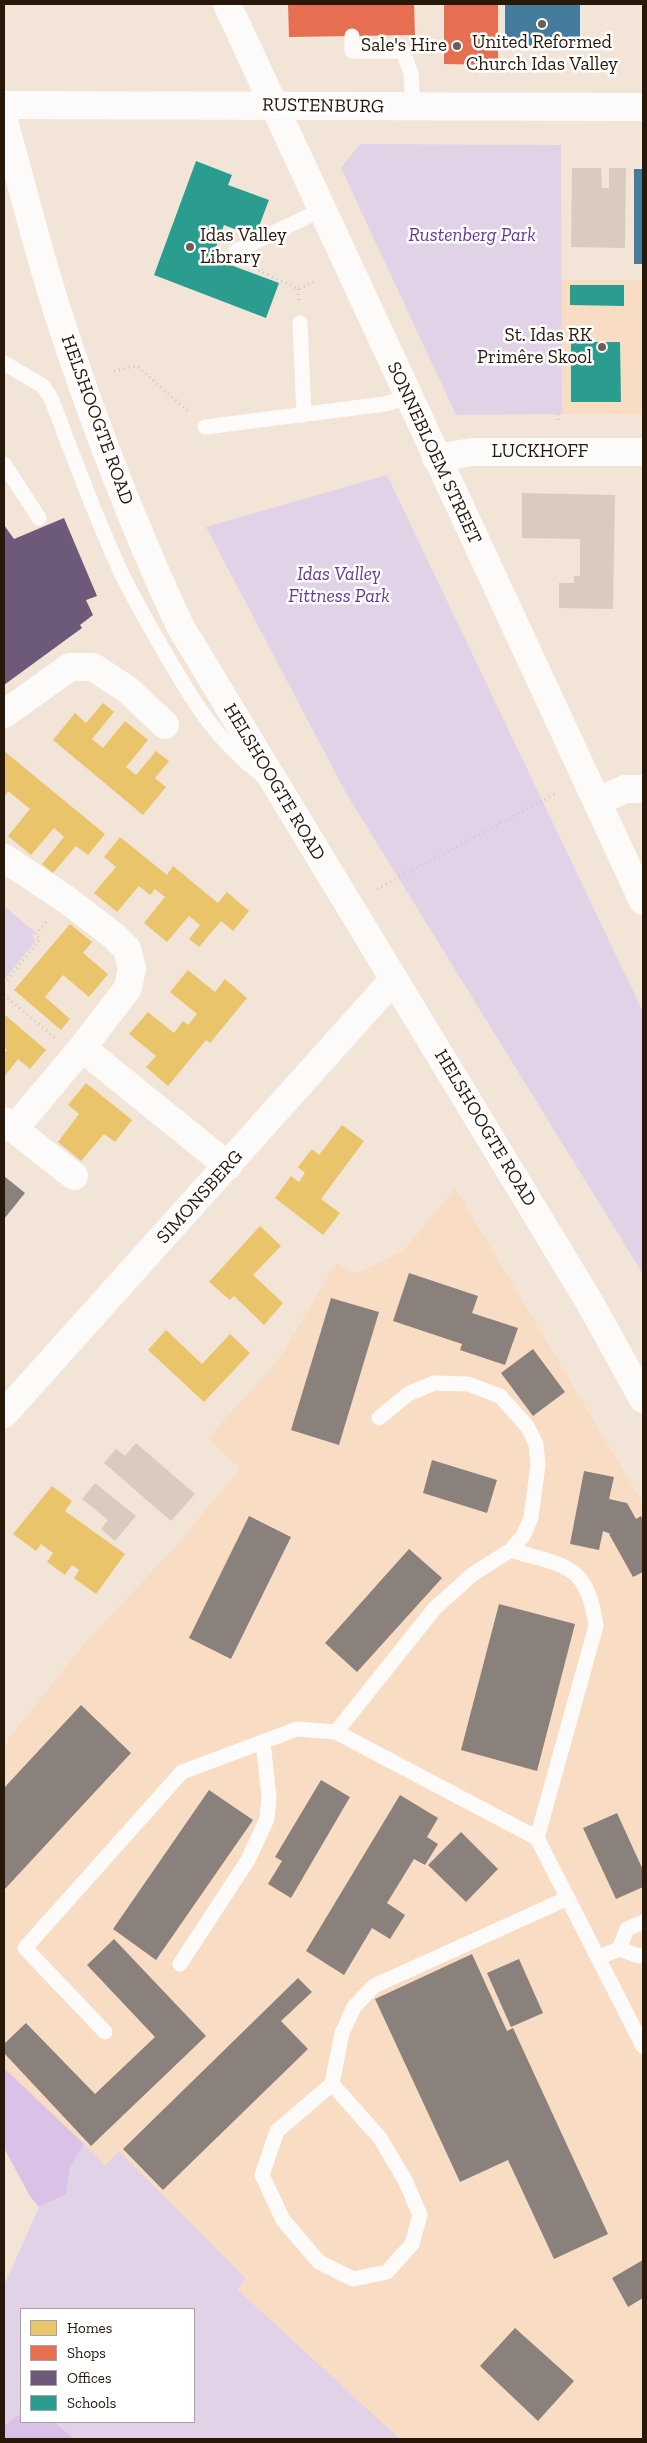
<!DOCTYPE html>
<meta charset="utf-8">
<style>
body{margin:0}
#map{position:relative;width:647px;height:2443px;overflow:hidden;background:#f3e4d8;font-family:"Zilla Slab",serif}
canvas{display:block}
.frame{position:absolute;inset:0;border:5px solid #27180a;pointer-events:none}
.legend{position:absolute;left:20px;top:2308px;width:175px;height:115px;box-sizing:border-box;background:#fff;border:1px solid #a9a39d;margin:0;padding:6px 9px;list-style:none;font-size:15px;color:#27180a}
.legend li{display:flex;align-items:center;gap:10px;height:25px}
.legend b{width:25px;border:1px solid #a9a39d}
</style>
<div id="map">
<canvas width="647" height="2443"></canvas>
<div class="frame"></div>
<ul class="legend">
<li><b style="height:14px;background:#e9c46a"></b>Homes</li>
<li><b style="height:14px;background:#e76f51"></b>Shops</li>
<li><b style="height:14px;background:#6d597a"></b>Offices</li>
<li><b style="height:14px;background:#2a9d8f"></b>Schools</li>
</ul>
</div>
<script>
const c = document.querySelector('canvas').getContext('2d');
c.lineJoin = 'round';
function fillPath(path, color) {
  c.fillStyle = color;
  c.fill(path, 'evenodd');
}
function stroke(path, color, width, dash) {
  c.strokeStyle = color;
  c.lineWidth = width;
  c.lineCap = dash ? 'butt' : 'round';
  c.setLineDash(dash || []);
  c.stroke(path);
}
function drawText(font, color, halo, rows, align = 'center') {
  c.font = font + ' "Zilla Slab",serif';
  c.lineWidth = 5;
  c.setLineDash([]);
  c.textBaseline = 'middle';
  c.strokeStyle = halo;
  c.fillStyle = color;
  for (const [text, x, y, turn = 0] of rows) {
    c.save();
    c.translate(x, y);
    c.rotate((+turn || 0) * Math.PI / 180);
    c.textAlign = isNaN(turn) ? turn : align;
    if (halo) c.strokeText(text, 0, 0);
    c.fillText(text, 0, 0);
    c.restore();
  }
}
const built = new Path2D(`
 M561 280H643V414H562Z
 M455 1188 643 1503V2439H400L236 2288 246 2279 118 2152 105 2165 4 2068V1745L84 1644 175 1547 240 1469 208 1438 279 1359 336 1263 356 1274 404 1250Z`);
const green = new Path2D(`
 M360 144 561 145 562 414 456 415 341 168Z
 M387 475 643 1012V1274L346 793 206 527Z
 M4 906 35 932 32 936 36 940 4 980Z
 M84 2144 105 2165 119 2151 246 2279 237 2289 400 2439H75L54 2422H194V2309H21V2413L4 2425V2286L39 2207 66 2194 70 2167Z`);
const forest = new Path2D(`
 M4 2068 84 2144 70 2167 66 2194 39 2207 31 2198 4 2148Z
 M21 2413V2422H54L75 2439H4V2425Z`);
const homes = new Path2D(`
 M103 703 114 712 92 739 103 748 125 721 148 740 126 767 136 775 156 751 169 761 155 778 166 787 143 815 53 740 75 713 86 723Z
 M4 751 105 834 88 855 76 846 53 873 42 864 64 837 54 828 31 855 8 836 30 809 8 791 4 797Z
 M120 837 167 875 173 866 218 903 227 892 249 911 233 931 221 921 199 947 189 939 200 925 189 916 167 942 144 923 165 897 155 889 150 895 139 886 117 912 94 893 116 867 104 857Z
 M70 924 92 942 83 953 108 974 89 997 63 975 45 997 70 1019 61 1030 14 990Z
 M188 970 215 992 225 979 247 998 210 1043 206 1040 168 1086 146 1067 156 1056 129 1034 148 1012 174 1033 183 1021 188 1025 197 1014 170 992Z
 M4 1014 46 1050 30 1069 18 1059 4 1077V1054L7 1050 4 1047Z
 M86 1083 132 1120 115 1142 104 1134 81 1161 58 1142 79 1114 68 1105Z
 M342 1125 364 1141 321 1199 340 1213 323 1235 275 1198 291 1176 299 1182 305 1173 298 1167 312 1149 319 1155Z
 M260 1226 281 1246 253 1275 283 1303 264 1325 234 1296 230 1300 209 1282Z
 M166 1330 202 1364 230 1334 250 1353 204 1402 148 1350Z
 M52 1486 72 1501 65 1511 125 1554 96 1594 74 1578 79 1570 72 1565 65 1575 47 1562 53 1553 41 1544 36 1551 13 1534Z`);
const shops = new Path2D(`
 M288 4H414L415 35 289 37Z
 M444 4H498V65L444 64Z`);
const offices = new Path2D(`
 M64 518 97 596 86 600 93 615 80 625 82 628 4 685V525L14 539Z`);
const schools = new Path2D(`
 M196 161 232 175 228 185 269 200 255 237 224 225 212 258 279 283 266 318 154 275Z
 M570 285H624V306L570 305Z
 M571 342H620L621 402H571Z`);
const public = new Path2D(`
 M505 4H580V47L505 46Z
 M634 169H643V264H634Z`);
const industry = new Path2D(`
 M4 1176 25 1193 4 1219Z
 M409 1273 478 1296 472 1313 518 1328 505 1365 460 1350 462 1344 393 1321Z
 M331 1298 379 1312 339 1445 291 1430Z
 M533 1349 565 1392 533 1416 501 1373Z
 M432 1460 497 1480 487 1513 423 1493Z
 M584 1471 614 1477 609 1499 627 1503 636 1519 641 1516 643 1521V1572L633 1577 609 1534H611L603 1531 599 1550 570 1544Z
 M249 1516 291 1537 231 1659 189 1638Z
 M409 1549 442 1578 357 1672 325 1643Z
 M499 1604 575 1624 537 1771 461 1750Z
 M81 1705 131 1753 4 1890V1788Z
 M321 1780 350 1797 291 1898 268 1884 282 1861 275 1857Z
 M209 1790 253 1820 156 1960 113 1929Z
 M400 1795 438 1818 427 1837 438 1844 425 1865 414 1859 387 1903 405 1915 390 1939 372 1928 344 1975 306 1951Z
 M617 1813 643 1870V1887L616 1899 583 1828Z
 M461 1832 498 1869 466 1902 428 1865Z
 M114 1939 206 2036 91 2146 4 2053V2044L26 2023 95 2094 155 2037 87 1965Z
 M472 1954 507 2031 513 2028 608 2234 554 2259 508 2160 460 2182 375 1999Z
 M519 1959 543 2013 511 2027 487 1973Z
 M298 1978 312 1992 281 2021 308 2049 163 2190 123 2149Z
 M643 2260V2298L628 2307 612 2278Z
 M515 2328 574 2381 538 2421 480 2366Z`);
const building = new Path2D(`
 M572 168H601L602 188H609V168H626L625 248 571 247Z
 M522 493 615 495 613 609 559 608V583H574V576H580V539L522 538Z
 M136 1443 195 1494 171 1521 104 1463 116 1449 125 1456Z
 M95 1483 136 1516 115 1541 101 1529 108 1520 82 1499Z`);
const path = new Path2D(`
 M254 268 298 289 317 281
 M298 289 299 302
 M114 371 137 366 190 413
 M558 414V423
 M377 889 555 794
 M4 984 40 939 35 935 48 920
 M4 995 55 1038`);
const service = new Path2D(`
 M352 36V51H403L411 74 413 107
 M236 251 323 209
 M300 323 304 415
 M4 363 43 386 51 398C73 455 94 514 120 570 133 598 149 625 165 653 194 703 216 740 263 776
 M205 427 385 404 408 397
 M4 464 39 518
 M379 1418 408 1394 434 1383 468 1384 500 1396 527 1426 536 1444 538 1465 531 1518 523 1536 511 1550
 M336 1732 435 1608 473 1574 511 1550C565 1567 587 1562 596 1626L537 1838
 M619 1949 627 1929 643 1922
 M599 1957 619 1949 639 1956 643 1955
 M180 1964 248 1860 267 1819 269 1797 263 1742
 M105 2032 25 1948 182 1772 297 1729 336 1732 537 1838 643 2046
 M332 2084 380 2138 405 2180 420 2215 412 2244 387 2272 353 2279 319 2262 283 2220 262 2175 277 2131 332 2084 342 2033 354 2007 374 1986 568 1898`);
const minor = new Path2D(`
 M227 4 643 901
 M4 105 643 107
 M436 458 472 452H643
 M4 714 70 667H93L128 690 165 725
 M597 802 625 789H643
 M4 858 67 900 114 936 127 949 132 968 128 988 82 1048 14 1129 4 1121
 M82 1048 228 1166
 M14 1129 74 1176
 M4 1414 394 979`);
const secondary = new Path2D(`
 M4 121C21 183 37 246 56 307 91 416 132 523 180 626L590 1303 643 1399`);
const markers = [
 [542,24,5,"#6e5f52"],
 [457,46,5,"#6e5f52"],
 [190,247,5,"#6e5f52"],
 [602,347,5,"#6e5f52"]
];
const poiNames = [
 ["United Reformed",542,43,"center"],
 ["Church Idas Valley",542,65,"center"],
 ["Sale's Hire",447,46],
 ["Idas Valley",200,236,"left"],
 ["Library",200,258,"left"],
 ["St. Idas RK",592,336],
 ["Primêre Skool",592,358]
];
const streetNames = [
 ["RUSTENBURG",323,106,1],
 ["HELSHOOGTE ROAD",97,420,70],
 ["LUCKHOFF",540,452],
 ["SONNEBLOEM STREET",434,453,65],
 ["HELSHOOGTE ROAD",274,782,59],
 ["HELSHOOGTE ROAD",485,1128,59],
 ["SIMONSBERG",200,1197,-48]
];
const parkNames = [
 ["Rustenberg Park",472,236],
 ["Idas Valley",339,575],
 ["Fittness Park",339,597]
];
fillPath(built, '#f8dcc4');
fillPath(green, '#e2d2e7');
fillPath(forest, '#dac1e8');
fillPath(homes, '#e9c46a');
fillPath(shops, '#e76f51');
fillPath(offices, '#6d597a');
fillPath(schools, '#2a9d8f');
fillPath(public, '#457b9d');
fillPath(industry, '#8a817c');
fillPath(building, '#dacbbf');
stroke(path, '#cec9c3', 3, [1, 4]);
stroke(service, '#fdfbf9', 15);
stroke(minor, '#fdfbf9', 28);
stroke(secondary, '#fdfbf9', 28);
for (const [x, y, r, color] of markers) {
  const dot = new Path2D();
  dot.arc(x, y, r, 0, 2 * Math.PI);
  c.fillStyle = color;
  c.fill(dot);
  stroke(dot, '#fff', 2);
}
drawText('19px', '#27180a', '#fff', poiNames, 'right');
drawText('19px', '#27180a', '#fff', streetNames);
drawText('italic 19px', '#6a31a7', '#fff', parkNames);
</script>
